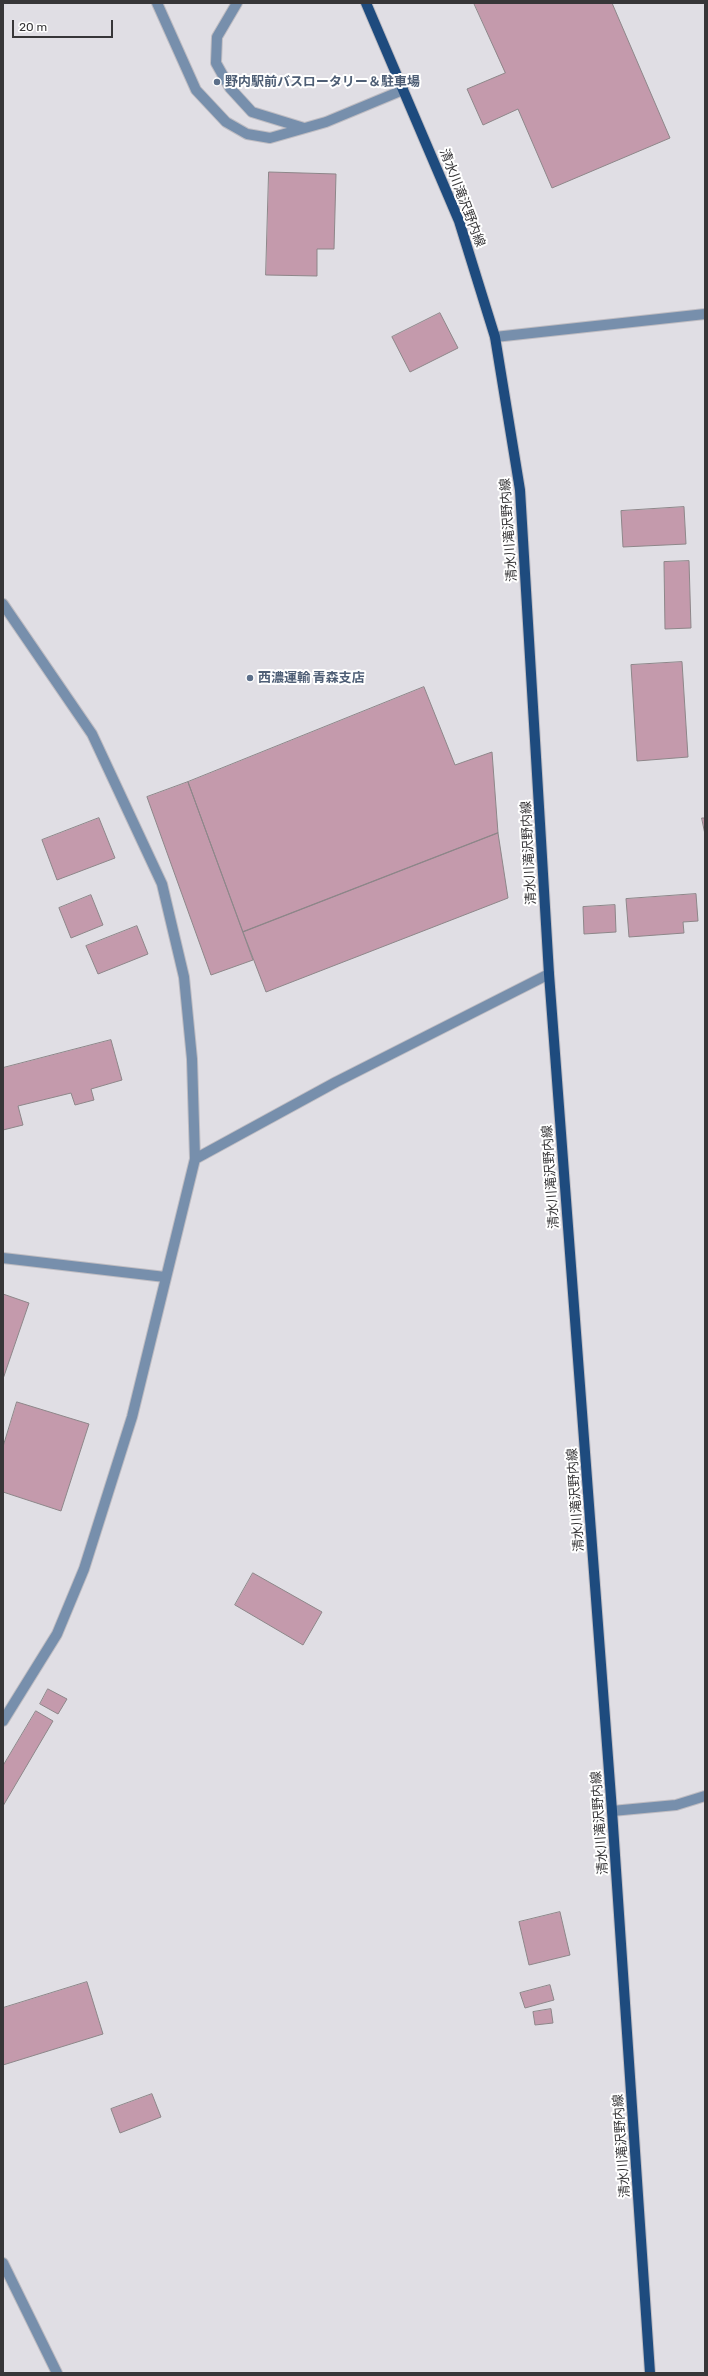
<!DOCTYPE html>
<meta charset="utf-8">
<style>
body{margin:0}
#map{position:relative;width:708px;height:2376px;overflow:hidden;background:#e0dee4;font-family:Rubik,sans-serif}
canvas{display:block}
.frame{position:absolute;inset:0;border:4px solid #373638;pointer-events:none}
.scale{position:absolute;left:12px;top:20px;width:101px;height:18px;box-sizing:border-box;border:2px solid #373638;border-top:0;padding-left:5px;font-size:12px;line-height:14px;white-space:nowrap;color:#373638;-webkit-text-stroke:3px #fff;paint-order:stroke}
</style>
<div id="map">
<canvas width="708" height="2376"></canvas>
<div class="frame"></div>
<div class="scale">20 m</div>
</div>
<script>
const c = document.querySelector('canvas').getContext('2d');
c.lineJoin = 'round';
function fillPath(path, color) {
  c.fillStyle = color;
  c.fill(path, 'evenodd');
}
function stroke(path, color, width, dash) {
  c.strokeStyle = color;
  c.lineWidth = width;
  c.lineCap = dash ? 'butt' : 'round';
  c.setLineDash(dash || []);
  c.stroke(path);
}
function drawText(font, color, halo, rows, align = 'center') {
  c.font = font + ' Rubik,"Noto Sans JP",sans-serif';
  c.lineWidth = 4;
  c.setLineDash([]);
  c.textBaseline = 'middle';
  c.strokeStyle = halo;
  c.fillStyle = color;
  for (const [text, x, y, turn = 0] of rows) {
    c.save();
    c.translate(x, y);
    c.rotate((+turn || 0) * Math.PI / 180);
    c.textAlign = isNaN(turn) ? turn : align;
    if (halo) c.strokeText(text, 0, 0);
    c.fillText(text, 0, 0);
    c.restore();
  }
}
const building = new Path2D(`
 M474 3H612L670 138 552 188 518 109 483 125 467 89 505 73Z
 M269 172 336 174 334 249H317V276L266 275Z
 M440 313 458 348 410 372 392 337Z
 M684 507 686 544 623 547 621 511Z
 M689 561 691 628 665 629 664 562Z
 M682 662 688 757 637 761 631 665Z
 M424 687 455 765 492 752 498 833 243 932 188 782Z
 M188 782 253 960 211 975 147 797Z
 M99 818 115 858 57 880 42 840Z
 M702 818H705V834Z
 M498 833 508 898 266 992 243 932Z
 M696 894 698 921 683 922 684 933 629 937 626 899Z
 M91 895 103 925 71 938 59 908Z
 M615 905 616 932 584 934 583 907Z
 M137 926 148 954 98 974 86 946Z
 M111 1040 122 1080 91 1089 94 1100 75 1105 71 1093 18 1106 23 1125 3 1130V1068Z
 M3 1294 29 1303 3 1379Z
 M17 1402 89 1424 61 1511 3 1492V1447Z
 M253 1573 322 1612 303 1645 235 1605Z
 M48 1689 67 1699 58 1714 40 1704Z
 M36 1711 53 1721 3 1806V1766Z
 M560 1912 570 1955 529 1965 519 1922Z
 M87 1982 103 2034 3 2065V2008Z
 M550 1985 554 2000 525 2008 520 1993Z
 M551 2009 553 2023 535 2025 533 2012Z
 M152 2094 161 2117 120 2133 111 2109Z`);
const minor = new Path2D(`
 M157 3 196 90 226 122 247 134 270 138 326 122 403 90
 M237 3 217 37 216 63 230 88 252 112 304 128
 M495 337 705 314
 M3 604 92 734 162 884 184 977 192 1059 195 1159 132 1417 84 1569 57 1634 3 1721
 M195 1159 336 1082 549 974
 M3 1258 165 1277
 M612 1811 676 1805 705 1796
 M3 2263 57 2373`);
const major = new Path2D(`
 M366 3 459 221 495 337 520 490 549 974 612 1811 650 2373`);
const markers = [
 [217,82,4,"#5c6f8a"],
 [250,678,4,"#5c6f8a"]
];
const serviceNames = [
 ["野内駅前バスロータリー＆駐車場",225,82],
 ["西濃運輸 青森支店",258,678]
];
const streetNames = [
 ["清水川滝沢野内線",462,198,69],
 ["清水川滝沢野内線",509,530,-94],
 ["清水川滝沢野内線",529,853,-93],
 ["清水川滝沢野内線",551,1177,-94],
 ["清水川滝沢野内線",576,1500,-94],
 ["清水川滝沢野内線",600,1823,-94],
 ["清水川滝沢野内線",622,2146,-94]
];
fillPath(building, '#c49aac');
stroke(building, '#8d8689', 1);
stroke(minor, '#bebcc2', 12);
stroke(major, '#bebcc2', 12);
stroke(minor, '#778fac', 10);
stroke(major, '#1e4b7e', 10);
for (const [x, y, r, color] of markers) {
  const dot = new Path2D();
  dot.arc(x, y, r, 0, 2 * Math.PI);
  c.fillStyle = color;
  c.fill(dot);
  stroke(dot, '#fff', 1.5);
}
drawText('bold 13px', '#4e5e75', '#fff', serviceNames, 'left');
drawText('13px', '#373638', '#fff', streetNames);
</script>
